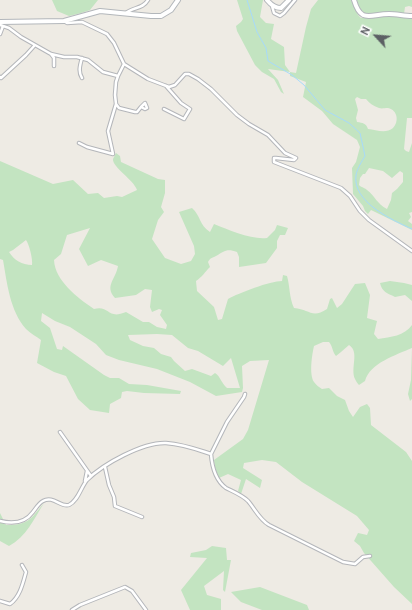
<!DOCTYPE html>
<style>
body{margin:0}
#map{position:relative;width:412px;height:610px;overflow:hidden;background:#eeebe4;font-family:Cabin,sans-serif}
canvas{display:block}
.north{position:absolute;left:356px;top:16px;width:40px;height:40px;-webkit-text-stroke:3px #fff;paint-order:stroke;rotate:296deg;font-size:11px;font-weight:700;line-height:16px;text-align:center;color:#5c6064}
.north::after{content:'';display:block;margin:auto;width:14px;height:18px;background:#5c6064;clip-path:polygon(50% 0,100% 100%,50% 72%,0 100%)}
</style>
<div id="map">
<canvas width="412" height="610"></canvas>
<div class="north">N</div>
</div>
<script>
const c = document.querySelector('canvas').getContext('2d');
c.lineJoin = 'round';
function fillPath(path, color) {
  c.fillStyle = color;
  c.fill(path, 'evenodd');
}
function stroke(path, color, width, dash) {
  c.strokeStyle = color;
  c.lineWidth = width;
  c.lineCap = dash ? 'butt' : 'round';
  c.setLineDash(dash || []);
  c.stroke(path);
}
const green = new Path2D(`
 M52 0H98L90 10 81 13 69 16 57 11Z
 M237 0H263L260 17 266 23 274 24 271 39 284 47 285 65 290 72 296 73 306 27 311 9 318 0H351L358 15 361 18 389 16 412 19V118H407L404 149 406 151 409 152 412 143V212L409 213 411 217 408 221 412 224V230L371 210 368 214 365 211 363 206 353 194 352 168 356 162 360 147 357 140 333 124 322 111 303 97 306 82 290 76V72L268 69 278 80 284 94 281 92 274 79 262 72 255 65 237 31 236 26 241 22 243 19ZM357 97 361 99H366C369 103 373 106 379 108 382 109 384 108 388 108 398 110 399 122 393 128 386 134 376 130 368 129 366 123 363 123 357 122L356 118 358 110 355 99ZM369 168 383 171 392 178 400 171 403 173V182L397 189 392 193 391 200 387 209C377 204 375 196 367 190 364 187 362 188 359 185L360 178 363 174H365Z
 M356 0H412V7L409 6 405 7 404 14 388 12 367 15 359 10Z
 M116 153 120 156 121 162 158 179 165 180V193L161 207 164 212 158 220 152 239 165 258 181 264 191 261 195 254 194 246 179 212 192 208C201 216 199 225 210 232L214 224C229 230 252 240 267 238L275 230 277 225 288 228 285 235H280L277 241V248L266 263 239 267V257L237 252C227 248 224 251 216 256 212 258 210 258 208 262L210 267C205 272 202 277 196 281L197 291 214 307 218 320 222 319 228 299C239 293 270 281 282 281L283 275 287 276C290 286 289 297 294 308 309 309 312 319 327 309L330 299 332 298 337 308 342 304 355 284 365 283 370 295 367 318 377 321 374 334 378 339C391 337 404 336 412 325V399L410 401 408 394 411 380 412 348C396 355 370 363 365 381L359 385C357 383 356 381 355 379 350 368 360 352 349 345L341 352 336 356C332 351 333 347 329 342H323L314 346C312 355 309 374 314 382 316 385 319 387 322 389L329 388 337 396 345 400 349 411 353 417 360 407 367 404 370 408 371 425 406 452 412 461V604L394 587 364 553 360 546 354 541 358 533 367 535 369 530 357 516 302 482 276 462 262 460 244 463 243 468 262 480 260 488 246 479 241 494 238 491 241 480 228 474 219 478 215 468 214 460 243 439 248 430 269 360 250 361 242 366 243 388 242 392 216 396 190 382 157 369 119 360 106 355 96 344 70 327 55 321 42 313 41 321 50 328 57 349 62 350 63 346 104 375 110 378H119L129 384 147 385 181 391 180 394 144 393 127 391 122 392 121 398 110 404 109 413 90 410 78 399 66 376 54 372 37 363 41 340C37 337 30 333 26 329 10 311 7 283 3 260L0 259V161L53 184 73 180 88 194 98 193 104 198 117 196 122 197 137 190C134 180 112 167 113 159 114 157 115 155 116 153ZM90 228 79 249 88 266 101 260 118 266C116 279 104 286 115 298L136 295 145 289 152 290 150 307 152 312 159 309 162 310 160 315 167 325 166 329 157 327 149 322H143L126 312C107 320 110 305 94 309 78 298 55 281 54 260L61 254 67 235ZM26 240C29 244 33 259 32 265 22 265 14 260 9 252L13 250ZM157 334 172 335 188 348 198 351 223 366 231 358 240 388H227C221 383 221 377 215 373L211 376 192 369 185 371 174 361 171 357 161 354 154 348 143 346 130 340 128 335Z
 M390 281 404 283 412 285V301L405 295 395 297C387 293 382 292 380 283Z
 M44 503C34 519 26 537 9 546L0 541V513L6 525C28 525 30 520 44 503Z
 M212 546 226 548 227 560H231L225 592 223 590 224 571 204 586 207 595 221 599V610H190L181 590 207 558 190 557 191 553 206 550Z
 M260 587 307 605 309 610H262L241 602 231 592Z`);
const stream = new Path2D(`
 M247 0 257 32 266 48 268 61 292 75 304 85 325 110 349 123 360 133 365 156C362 161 357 169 356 175 352 202 392 220 412 229`);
const street = new Path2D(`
 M272 6 274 13 280 16 284 13 295 0
 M126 13C133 7 143 9 148 0
 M64 21 67 23 82 22 107 34 114 43 124 64 148 79 169 87 175 85 185 74H189L198 79 211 89 237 115 249 124 268 135 285 153 296 158 294 160 276 158H274V162L341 188 350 196 360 211 369 220 412 251
 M0 25 9 28 21 37 51 54 64 57H77L88 60 103 72 118 76
 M0 34 3 26
 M51 54 54 58V66
 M0 77 1 78 26 55 35 45
 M82 78C78 72 80 65 82 58
 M116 104 119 108 135 112H137L141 107 145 109 147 108 145 103 141 107
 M164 109 184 119 190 109 181 103 166 86
 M79 143 87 147 113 154 108 131 116 104 115 95 116 82 118 76 124 64
 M60 432 91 476
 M211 454C212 467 215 480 226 488 234 492 242 495 248 501 255 509 259 519 269 525L343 562 355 564 363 557 370 556
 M211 454 227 422 244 397 245 394
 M105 467 109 485 114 497 115 506 142 517
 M85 481 87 471
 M0 521C12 524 25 523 33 512 36 508 39 503 43 501 53 495 61 508 69 505 78 501 81 487 87 480 103 464 143 442 166 443 179 444 193 448 205 452L211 454
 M0 601 10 604C20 597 23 583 26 572L22 565
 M72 610 80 605 125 587 132 591 146 610`);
const secondary = new Path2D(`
 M267 0C271 5 275 8 281 8L289 0
 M354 0C361 24 370 14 389 14 397 14 404 16 412 16
 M0 22 64 21 100 11 151 16H161L171 10 178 0`);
fillPath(green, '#c3e4c1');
stroke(stream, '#a7dafb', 1);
stroke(street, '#b4b6ba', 4.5);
stroke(secondary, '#b3b7bb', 6);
stroke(street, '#fff', 2.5);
stroke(secondary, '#fff', 4);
</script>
